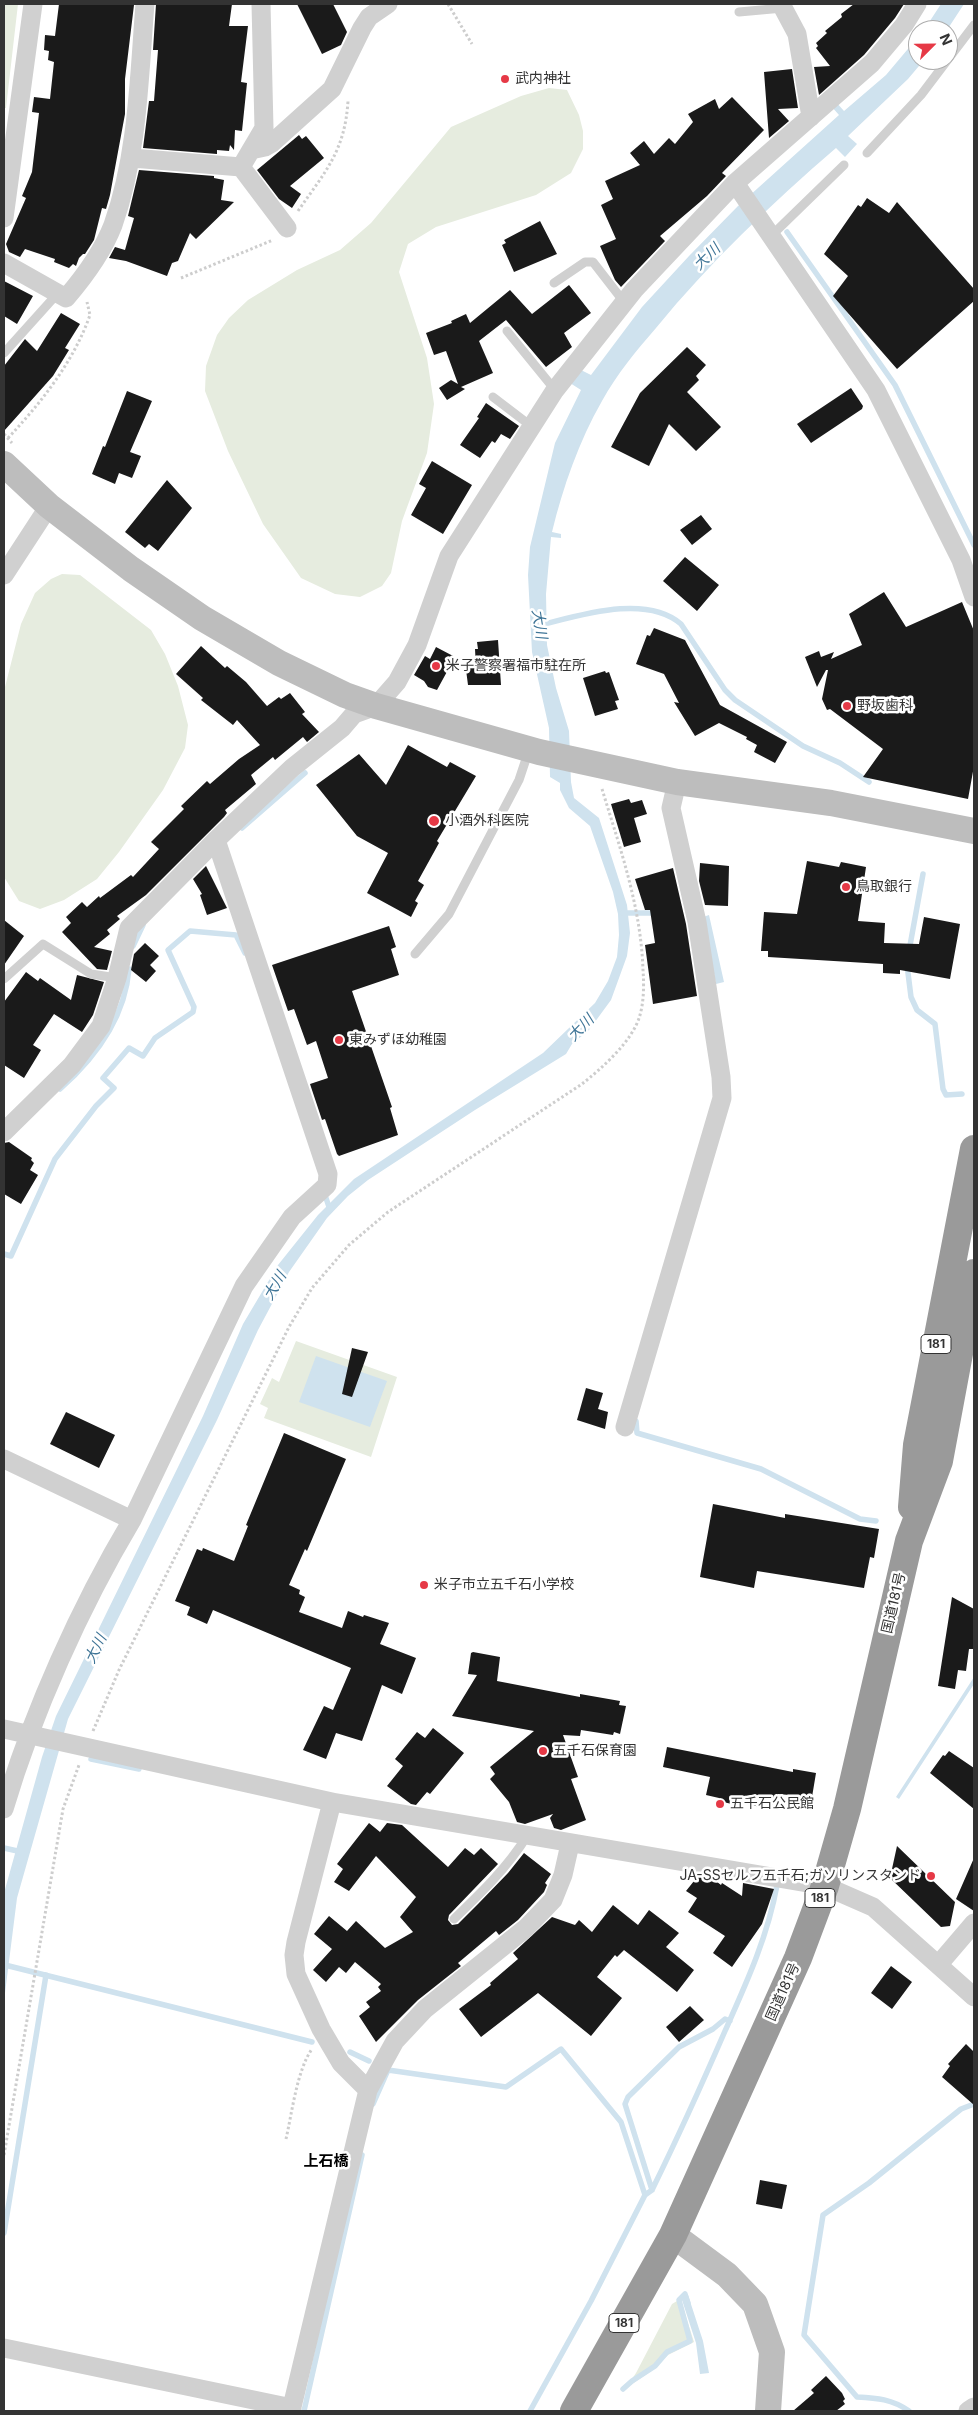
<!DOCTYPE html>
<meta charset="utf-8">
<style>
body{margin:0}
#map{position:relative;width:978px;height:2415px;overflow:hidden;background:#fff;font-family:Inter,sans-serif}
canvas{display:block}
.frame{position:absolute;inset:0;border:5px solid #333;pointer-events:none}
.north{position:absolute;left:908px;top:20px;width:50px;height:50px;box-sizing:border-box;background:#fff;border:1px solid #adadad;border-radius:50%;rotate:67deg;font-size:14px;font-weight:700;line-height:20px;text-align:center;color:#333}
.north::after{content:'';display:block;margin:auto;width:18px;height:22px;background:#e63946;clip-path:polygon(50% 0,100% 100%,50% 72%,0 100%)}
</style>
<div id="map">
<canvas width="978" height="2415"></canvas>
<div class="frame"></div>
<div class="north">N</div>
</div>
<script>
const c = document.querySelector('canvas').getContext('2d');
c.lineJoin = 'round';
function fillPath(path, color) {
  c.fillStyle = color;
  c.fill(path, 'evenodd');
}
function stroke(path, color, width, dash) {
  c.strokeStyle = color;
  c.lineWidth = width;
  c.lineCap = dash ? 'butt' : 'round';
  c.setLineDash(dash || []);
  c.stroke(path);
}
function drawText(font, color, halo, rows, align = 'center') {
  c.font = font + ' Inter,"Noto Sans JP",sans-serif';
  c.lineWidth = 5;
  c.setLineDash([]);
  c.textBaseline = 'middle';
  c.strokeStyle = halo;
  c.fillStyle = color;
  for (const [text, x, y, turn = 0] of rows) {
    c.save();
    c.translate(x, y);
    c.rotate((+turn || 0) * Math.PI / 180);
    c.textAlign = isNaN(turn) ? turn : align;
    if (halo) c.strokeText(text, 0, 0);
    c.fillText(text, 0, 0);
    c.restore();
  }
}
const green = new Path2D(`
 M4 4H18L6 108H4Z
 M549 88 567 90 579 115 583 131V149L571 173 536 195 436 227 408 244 399 272 427 358 434 404 427 453 402 521 391 573 382 586 360 597 335 594 301 578 263 524 228 451 205 391 206 366 217 335 229 318 248 300 297 270 340 250 371 223 451 127 521 96Z
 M62 574 80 575 151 630 165 654 178 686 188 725 185 748 163 790 119 852 97 879 64 900 40 909 19 901 4 877V691L21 624 35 593 51 579Z
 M296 1341 397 1377 371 1457 264 1418 268 1408 260 1404 272 1378 279 1382Z
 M677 2301H681L694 2342 668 2355 651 2371 625 2389 636 2373 672 2304Z`);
const water = new Path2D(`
 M941 4H964L947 30H924Z
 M918 37V60H924L908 79 848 136 857 144 845 157 836 148C771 204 710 262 656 328 636 351 617 374 602 401 579 441 563 487 552 532L561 534V538L551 537 546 594 547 645 556 688 569 731 571 782 574 798 599 818 627 905 630 933 627 956 611 1000 589 1030 572 1044 566 1054 475 1110 368 1180 348 1196 327 1218 289 1272 258 1330 217 1420 68 1719 17 1898 4 2001V1893L42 1757 56 1716 203 1416 243 1324 278 1265 318 1215 354 1179 543 1053 595 1003 608 981 617 957 619 935 618 914 613 892 590 826 569 808 560 790V783L550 777 549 728 532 652 528 575 530 547 555 443 581 390 570 383 581 370 591 375 642 307 689 256 738 206 839 115 831 106 836 102 844 111 886 75Z
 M709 915 724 982 716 984 703 917Z
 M316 1356 387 1381 370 1427 299 1402Z
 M974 1677V1684L899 1799 896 1797Z
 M688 2295 703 2341 709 2373 700 2374 696 2343 682 2300Z`);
const stream = new Path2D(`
 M787 232 895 385 974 545
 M541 625C581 615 646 594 681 624L725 690 735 700 803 746 840 763 869 782
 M242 828 305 773
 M623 913H657
 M133 946 143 925
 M909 951 923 874
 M907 965 911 997 917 1010 935 1024 943 1089 946 1095 962 1094
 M60 1089C95 1058 125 1017 129 969
 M324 1192 330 1210
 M4 1254 11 1256 55 1159 96 1106 114 1088 103 1078 129 1048 143 1056 155 1038 193 1012 194 1007 168 950 190 931 236 935 245 953
 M636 1421 637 1433 761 1469 860 1519 876 1521
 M91 1759 139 1769
 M4 1848 22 1852
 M5 1965 312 2042
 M350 2052 369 2061
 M373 2104 388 2070 506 2087 561 2049 621 2122 645 2195
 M652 2190 625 2104 628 2097 679 2047 713 2029 725 2019 730 2021
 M4 2233 46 1975
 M623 2389 632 2381 655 2366 667 2352 690 2341 679 2300 685 2294 688 2303
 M304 2411 362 2155
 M530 2411 591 2301 645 2195 652 2190C678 2137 702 2084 725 2031 746 1984 768 1936 777 1885
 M909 2411C892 2399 877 2398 857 2397L804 2335 823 2215 869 2183 961 2109 974 2104`);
const building = new Path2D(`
 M59 4 134 5 125 79V114L110 195 106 209 102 208 94 240 85 254H83L79 258 76 266 73 264 69 268 54 262 55 259 25 249 20 257 9 252 6 244 26 198 22 196 32 172 39 113 32 112 34 97 50 99 54 62 48 60 49 51 44 50 45 35 55 36Z
 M156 4H232L229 26H248L241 82 247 83 242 131 235 130 234 150 230 145 229 151 217 150V154L143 148 149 101H154L158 50H153Z
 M297 4H333L347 32 341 45 322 54Z
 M854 4H904L895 18 864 55 819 95 814 67 830 66 816 48 818 46 816 43 827 33 825 31 842 17 841 14Z
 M792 69 798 108 778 109 789 121 769 138 764 72Z
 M732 97 764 130 722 173 726 176 707 196 660 236 665 241 621 287 615 280 600 246 616 239 601 205 613 199 605 181 640 165 630 153 644 141 654 154 669 138 675 144 693 122 688 114 715 99 719 109Z
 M299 135 302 139 306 136 324 158 290 186 301 194 292 208 279 199 257 170Z
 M139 170 214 176V178L224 180 221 200 234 202 196 239 190 233 178 261 172 263 167 276 126 261 109 258 115 247 125 250 134 218 128 216Z
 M867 198 889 213 897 202 974 289V301L897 369 833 296 848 276 824 254 858 205 861 207Z
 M540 221 557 254 514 272 502 245 506 243 504 240Z
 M4 281 33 296 17 324 4 316Z
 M569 285 591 313 564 333 572 347 546 367 506 320 479 341 493 373 461 387 465 389 447 400 439 388 451 380 458 384 446 351 434 355 426 333 452 323 451 321 466 314 470 323 510 290 532 314Z
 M61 313 80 324 65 348 69 350 53 376 4 431V366L25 339 37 351Z
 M687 347 706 365 696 376 699 380 687 392 721 427 696 451 669 424 649 466 611 447 640 393Z
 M851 388 863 406 862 409 811 443 797 424Z
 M127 391 152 401 130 452 141 456 132 478 119 473 115 484 92 474 103 446 105 447Z
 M486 403 519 426 510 439 501 434 495 443 492 441 480 458 460 445 479 418 477 417Z
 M432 461 472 485 443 534 411 515 426 488 419 484Z
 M167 480 192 508 158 551 149 544 145 548 125 532Z
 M701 515 712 529 692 545 680 530Z
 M685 557 719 585 697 611 663 581Z
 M884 592 906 627 962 602 974 631V766L968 799 863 777 883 749 830 709 827 710 822 699 828 670H826L817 687 805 657 819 651 821 657 834 652 831 659 862 645 849 614Z
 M654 628 685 640 720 705 787 742 775 763 754 752 757 745 746 739 747 737 719 723 695 736 674 702 679 703 664 674 636 664 647 635 650 636Z
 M498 640 501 685H468L465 662 476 668 475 649H478L477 642Z
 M201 646 225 668 227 666 246 682 267 706 279 697 281 699 290 693 305 712 302 714 319 732 307 742 303 737 275 760 273 757 251 775 256 784 225 810 227 813 224 817 146 895 117 916 120 919 107 930 110 934 94 947 112 951 107 970 97 969 62 932 71 923 66 917 82 902 87 907 99 896 100 898 131 875 133 877 159 849 151 842 184 809 181 806 207 781 210 784 239 759 260 745 237 720 233 725 201 700 203 698 176 674Z
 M436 647 455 657 437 690 428 687 424 681 414 675 425 656 430 659Z
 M605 671 606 673 609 672 619 700 615 701 618 709 595 716 583 678Z
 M408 745 447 767 450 762 476 776 437 841 439 843 418 881 424 885 415 901 418 903 411 917 367 893 388 853 357 836 316 785 359 754 386 785Z
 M629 799 631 803 642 800 647 814 634 818 641 842 624 847 611 804Z
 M807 861 839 867 841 862 866 867 858 921 885 923 884 943 919 944 924 917 960 924 950 979 900 970V974L883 973V964L768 957V951H761L764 912 797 914Z
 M700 863 729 866 728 906 705 905 699 881Z
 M206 866 227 908 207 915 200 895 202 894 193 879Z
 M673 868 686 924 697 996 653 1004 645 945 655 943 650 910H645L635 879Z
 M4 920 24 936 4 965Z
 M389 926 396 947 391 949 399 975 352 991 392 1107 390 1108 398 1135 339 1156 337 1154 325 1119 322 1120 310 1084 328 1078 316 1041 307 1045 294 1009 288 1011 272 965Z
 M145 943 159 956 150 965 156 971 146 982 131 970 134 954Z
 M26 972 38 981 40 978 71 1000 77 975 104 982 93 1015 82 1032 54 1014 33 1045 41 1050 24 1078 4 1065V1002Z
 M9 1142 32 1158 31 1160 34 1163 30 1170 38 1175 21 1204 4 1194V1143Z
 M352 1348 368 1352 352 1397 342 1394Z
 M586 1388 603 1393 598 1409 608 1412 605 1429 577 1420Z
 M66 1412 115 1435 99 1468 50 1444Z
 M284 1433 346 1459 307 1551 305 1549 289 1585 300 1590 299 1594 305 1597 299 1612 342 1628 348 1611 363 1617 364 1615 389 1623 380 1644 416 1658 402 1694 382 1685 362 1741 336 1733 326 1759 303 1750 324 1706 333 1710 351 1668 213 1610 207 1624 187 1615 190 1607 175 1601 197 1549 202 1551 203 1548 234 1561 248 1526 246 1525Z
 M713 1504 785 1518V1514L879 1529 874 1558 870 1557 864 1588 757 1571 754 1588 700 1577Z
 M952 1597 974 1609V1649H969L966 1671 958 1670 955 1689 938 1686Z
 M473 1652 500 1657 497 1681 580 1697V1694L620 1701 619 1705 626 1706 620 1734 614 1732 613 1735 581 1730 580 1736 563 1735 578 1777 571 1779 586 1820 561 1830 554 1828 550 1818 553 1814 525 1824 517 1822 509 1802 490 1779 495 1774 490 1767 534 1731 452 1716 477 1675 468 1674 471 1653Z
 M433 1728 464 1753 430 1794 427 1792 416 1805 411 1804 387 1786 403 1766 395 1759 417 1732 425 1738Z
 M667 1747 793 1772V1769L816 1773 812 1797 778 1794 775 1807 772 1806 771 1810 737 1801 736 1805 719 1801V1798L706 1795 710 1777 663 1767Z
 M949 1751 974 1768V1809L930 1773 943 1755 945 1756Z
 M369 1823 380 1832 387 1823 402 1825 448 1867 465 1848 474 1855 481 1848 498 1864 449 1915 448 1920 452 1925 458 1924 478 1904 508 1873 524 1853 551 1874 545 1883 547 1885 544 1892 518 1920 499 1935 496 1931 458 1963 461 1966 418 2000 376 2042 359 2016 370 2007 366 2002 381 1991 378 1987 381 1984 355 1962 346 1973 339 1967 326 1982 313 1970 332 1949 314 1934 329 1916 347 1931 356 1921 385 1948 413 1932 400 1917 416 1897 376 1856 349 1891 334 1882 343 1869 337 1864Z
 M897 1846 955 1902 950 1926 941 1927 890 1878Z
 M974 1858V1911L956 1899Z
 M698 1876 712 1878 721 1885 722 1883 742 1896 743 1883 774 1889 762 1924 732 1967 713 1953 725 1936 688 1912 697 1898 686 1891Z
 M613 1905 638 1925 649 1910 679 1933 666 1947 694 1970 677 1992 624 1950 617 1957 615 1955 597 1977 622 1998 591 2036 538 1993 481 2037 459 2009 491 1985 490 1983 518 1959 513 1953 552 1917 575 1925 579 1920 592 1932Z
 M891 1966 912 1982 892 2009 871 1993Z
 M690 2006 704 2020 679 2042 666 2027Z
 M966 2044 974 2052V2105L942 2077 950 2066 948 2064Z
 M760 2180 787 2185 782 2209 756 2204Z
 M826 2376 842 2393 845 2399 843 2401 845 2404 836 2411H793L814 2393 811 2390Z`);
const path = new Path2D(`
 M448 4 472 44
 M298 211C325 172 345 151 348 101
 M181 278 273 240
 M4 434 12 443
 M8 438C41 403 74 361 90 315L87 302
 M93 1731 119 1670 289 1327 312 1288 349 1245 388 1212 582 1084C602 1068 633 1041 640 1015 644 1001 644 984 643 970 641 907 620 848 602 789
 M286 2139C292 2113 297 2070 312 2049
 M4 2155 63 1809 79 1765`);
const lane = new Path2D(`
 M739 12 783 8
 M867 153 921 95 974 25
 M771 236 844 165
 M554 283 585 262H593L624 302
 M507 331 555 390
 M4 353 58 293
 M493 397 531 426
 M415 954 449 914 519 780 529 750
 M4 979 43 944 91 974 117 978
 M454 1919C481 1893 507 1868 527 1836`);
const street = new Path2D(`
 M781 4 797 34 811 117
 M251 150 265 147 272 143 332 89 362 28 369 17 388 4
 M132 158 241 167 264 128 261 4
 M241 167 287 228
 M735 183 876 390 961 560 974 597
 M4 218 33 4
 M4 263 66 298C84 277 103 251 113 225 138 154 139 78 145 4
 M4 575 49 506
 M4 1132 72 1065 101 1026 117 978 129 928 216 840 292 768 342 728 354 714 376 706 397 682 417 645 449 556 555 390 634 290 735 183 872 63 904 25 917 4
 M625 1427 722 1098 721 1077 697 922 671 808 677 782
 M4 1459 132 1520
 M4 1729 332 1802 825 1886 873 1907 974 1997
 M4 1809C33 1712 80 1607 132 1520L244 1286 292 1217 327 1185 328 1174 216 840
 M939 1964 974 1923
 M368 2090 395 2041 425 2009 526 1928 553 1900 563 1875 570 1844
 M4 2348 292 2408
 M291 2411 368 2090 341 2063 321 2029 296 1974 294 1955 296 1942 332 1802
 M968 2411 974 2407`);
const secondary = new Path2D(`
 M4 464 49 506 131 569 202 618 279 663 345 695 376 706 539 752 677 782 831 803 974 831
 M673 2235 727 2275 755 2304 772 2352 768 2411`);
const highway = new Path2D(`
 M912 1507 917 1445 974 1149
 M574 2411 673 2235 798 1958 825 1886 847 1809 909 1541 939 1461 974 1273`);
const markers = [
 [505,79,5,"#e63946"],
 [436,666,5,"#e63946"],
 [847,706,5,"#e63946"],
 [434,821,6,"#e63946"],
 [846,887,5,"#e63946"],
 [339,1040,5,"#e63946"],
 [424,1585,5,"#e63946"],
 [543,1751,5,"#e63946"],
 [720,1804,5,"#e63946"],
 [931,1876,5,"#e63946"]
];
const shields = [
 [936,1344,30],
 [820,1898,30],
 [624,2323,30]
];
const shieldNames = [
 ["181",936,1344],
 ["181",820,1898],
 ["181",624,2323]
];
const poiNames = [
 ["武内神社",515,79],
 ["米子警察署福市駐在所",446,666],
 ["野坂歯科",857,706],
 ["小酒外科医院",445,821],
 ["鳥取銀行",856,887],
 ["東みずほ幼稚園",349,1040],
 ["米子市立五千石小学校",434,1585],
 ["五千石保育園",553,1751],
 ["五千石公民館",730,1804],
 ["JA-SSセルフ五千石;ガソリンスタンド",921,1876,"right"]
];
const streetNames = [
 ["国道181号",894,1603,-77],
 ["国道181号",783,1992,-66]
];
const waterNames = [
 ["大川",707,257,-44],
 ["大川",539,624,81],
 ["大川",581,1028,-46],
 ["大川",275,1286,-59],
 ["大川",96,1649,-64]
];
const neighbourhoodNames = [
 ["上石橋",326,2161]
];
fillPath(green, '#e6ecdf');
fillPath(water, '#cfe2ee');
stroke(stream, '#cfe2ee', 5.5);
fillPath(building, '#1a1a1a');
stroke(path, '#cdcdcd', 3, [2.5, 2.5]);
stroke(lane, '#d0d0d0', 9);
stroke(street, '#d0d0d0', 19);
stroke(secondary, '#bdbdbd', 26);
stroke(highway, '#9a9a9a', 28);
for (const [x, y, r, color] of markers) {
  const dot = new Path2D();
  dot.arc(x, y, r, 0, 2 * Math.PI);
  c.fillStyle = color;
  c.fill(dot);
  stroke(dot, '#fff', 2);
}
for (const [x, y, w] of shields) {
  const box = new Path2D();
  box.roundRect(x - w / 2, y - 9.5, w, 19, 4);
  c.fillStyle = '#fff';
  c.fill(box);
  stroke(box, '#333', 1);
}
drawText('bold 12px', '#333', null, shieldNames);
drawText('14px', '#333', '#fff', poiNames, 'left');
drawText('14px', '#333', '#fff', streetNames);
drawText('italic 15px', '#3f7597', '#fff', waterNames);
drawText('bold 15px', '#000', '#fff', neighbourhoodNames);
</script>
